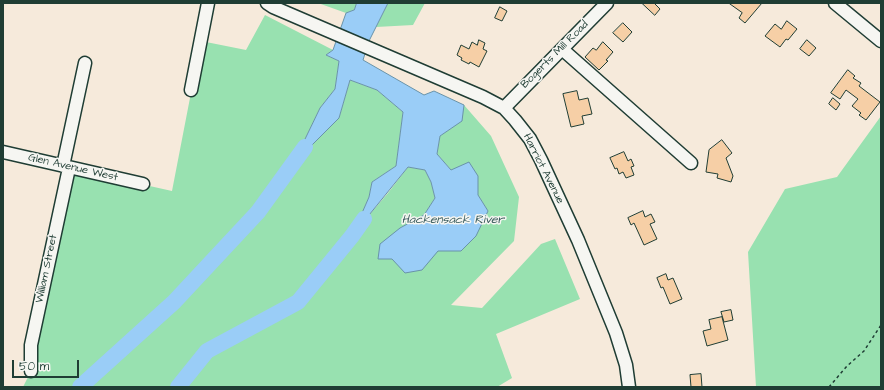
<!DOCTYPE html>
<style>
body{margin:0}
#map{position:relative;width:884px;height:390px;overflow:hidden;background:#f6eadb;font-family:"Architects Daughter",sans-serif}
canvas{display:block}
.frame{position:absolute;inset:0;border:4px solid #1f3d34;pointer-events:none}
.scale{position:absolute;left:12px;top:360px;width:67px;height:18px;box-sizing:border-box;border:2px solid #1f3d34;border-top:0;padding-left:5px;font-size:12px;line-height:14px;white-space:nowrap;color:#1f3d34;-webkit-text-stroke:3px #f6f6f2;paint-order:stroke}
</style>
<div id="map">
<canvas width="884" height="390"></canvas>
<div class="frame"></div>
<div class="scale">50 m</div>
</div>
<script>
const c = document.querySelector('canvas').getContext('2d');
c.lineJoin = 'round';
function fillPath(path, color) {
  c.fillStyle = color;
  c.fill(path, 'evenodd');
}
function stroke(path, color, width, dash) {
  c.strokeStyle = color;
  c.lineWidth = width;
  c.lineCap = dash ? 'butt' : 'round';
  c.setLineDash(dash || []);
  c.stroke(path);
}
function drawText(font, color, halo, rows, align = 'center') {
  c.font = font + ' "Architects Daughter",sans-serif';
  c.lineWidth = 3;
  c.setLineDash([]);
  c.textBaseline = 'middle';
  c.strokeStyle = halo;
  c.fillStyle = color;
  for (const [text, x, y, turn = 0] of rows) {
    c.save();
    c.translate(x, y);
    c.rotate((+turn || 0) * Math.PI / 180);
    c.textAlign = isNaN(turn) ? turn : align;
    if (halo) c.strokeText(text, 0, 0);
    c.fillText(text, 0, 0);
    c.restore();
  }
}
const green = new Path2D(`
 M318 3H357L354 10 346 13Z
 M388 3H425L413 25 376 27Z
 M265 15 333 50 326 55 339 61 335 89 320 108 294 162 339 118 350 80 377 90 403 112 396 166 372 182 369 197 353 234 388 193 408 167 425 170 431 182 435 198 424 215 400 228 438 251H461L488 211 478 195V176L451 170 437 154 440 136 461 121 464 105 491 136 519 197 514 241 451 305 482 308 541 244 555 239 580 299 496 334 512 378 497 387H23L31 371 69 168 172 191 201 41 246 50Z
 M881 116V387H756L748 252 785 189 837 177Z`);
const water = new Path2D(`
 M357 3H388L369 41 363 60 424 95 434 91 464 105 462 121 440 136 437 154 451 170 469 162 478 176V195L488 211 476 236 461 251H438L422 270 405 273 392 259H378L380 244 400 228 424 215 435 198 431 182 425 170 408 167 352 236 369 197 372 182 396 166 403 112 377 90 350 80 339 118 293 164 320 108 335 89 339 61 326 55 333 50 346 13 354 10Z`);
const river = new Path2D(`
 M80 387 174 302 258 212 305 147
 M178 387 207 351 298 302 352 236 364 219`);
const building = new Path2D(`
 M642 3H654L660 9 655 15Z
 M729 3H762L745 23 739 18 742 13Z
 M500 7 507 11 502 21 495 18Z
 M787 21 797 29 788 40 786 39 780 47 765 36 775 24 781 29Z
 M623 23 632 32 623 42 613 33Z
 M479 40 485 43 483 49 487 51 479 67 470 62 469 64 461 60 462 58 457 55 461 45 469 49 472 42 477 45Z
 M807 40 816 48 809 56 800 49Z
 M603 42 613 52 606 60 608 61 599 70 585 57 593 48 596 50Z
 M848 70 855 76 853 78 861 83 859 86 880 102 866 120 859 115 861 113 852 106 858 99 846 90 840 99 831 93Z
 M577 91 579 100 588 98 592 114 582 116 584 124 571 127 563 94Z
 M833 98 840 104 836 110 829 104Z
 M722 140 732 153 726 158 733 176 731 182 717 178 718 174 706 172 709 150Z
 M624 152 628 161 631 159 634 166 631 167 634 175 626 178 623 172 619 174 617 168 615 169 610 158Z
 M643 211 645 217 651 214 655 222 650 224 657 239 644 245 634 223 631 225 628 218Z
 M666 274 668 280 673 278 682 299 670 304 663 287 661 288 657 278Z
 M731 310 733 320 724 322 721 312Z
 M722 317 728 340 707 346 703 331 711 329 709 320Z
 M701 374 702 387H691L690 375Z`);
const path = new Path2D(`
 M829 387 847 366 864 351 881 325`);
const minor = new Path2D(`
 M267 3 273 7 483 97 504 108 515 120 530 139 541 160 578 240 616 333 626 365 629 387
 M835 3 881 41
 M562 49 691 163
 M191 90 208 3
 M504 108 607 3
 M3 152 143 184
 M63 166 85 63
 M31 371V345L69 168`);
const streetNames = [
 ["Bogerts Mill Road",555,55,-45],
 ["Glen Avenue West",73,168,13],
 ["Harriot Avenue",543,169,63],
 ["William Street",47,269,-78]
];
const waterNames = [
 ["Hackensack River",453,220]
];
fillPath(green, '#98e1b0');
fillPath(water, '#9acdf7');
stroke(water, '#6993a9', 1);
stroke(river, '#9acdf7', 16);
fillPath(building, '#f6cfa6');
stroke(building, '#1f3d34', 1);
stroke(minor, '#1f3d34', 15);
stroke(path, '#1f3d34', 1.5, [3, 3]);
stroke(minor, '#f6f6f2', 12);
drawText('11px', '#1f3d34', '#f6f6f2', streetNames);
drawText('italic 12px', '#385a5b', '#f6f6f2', waterNames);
</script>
